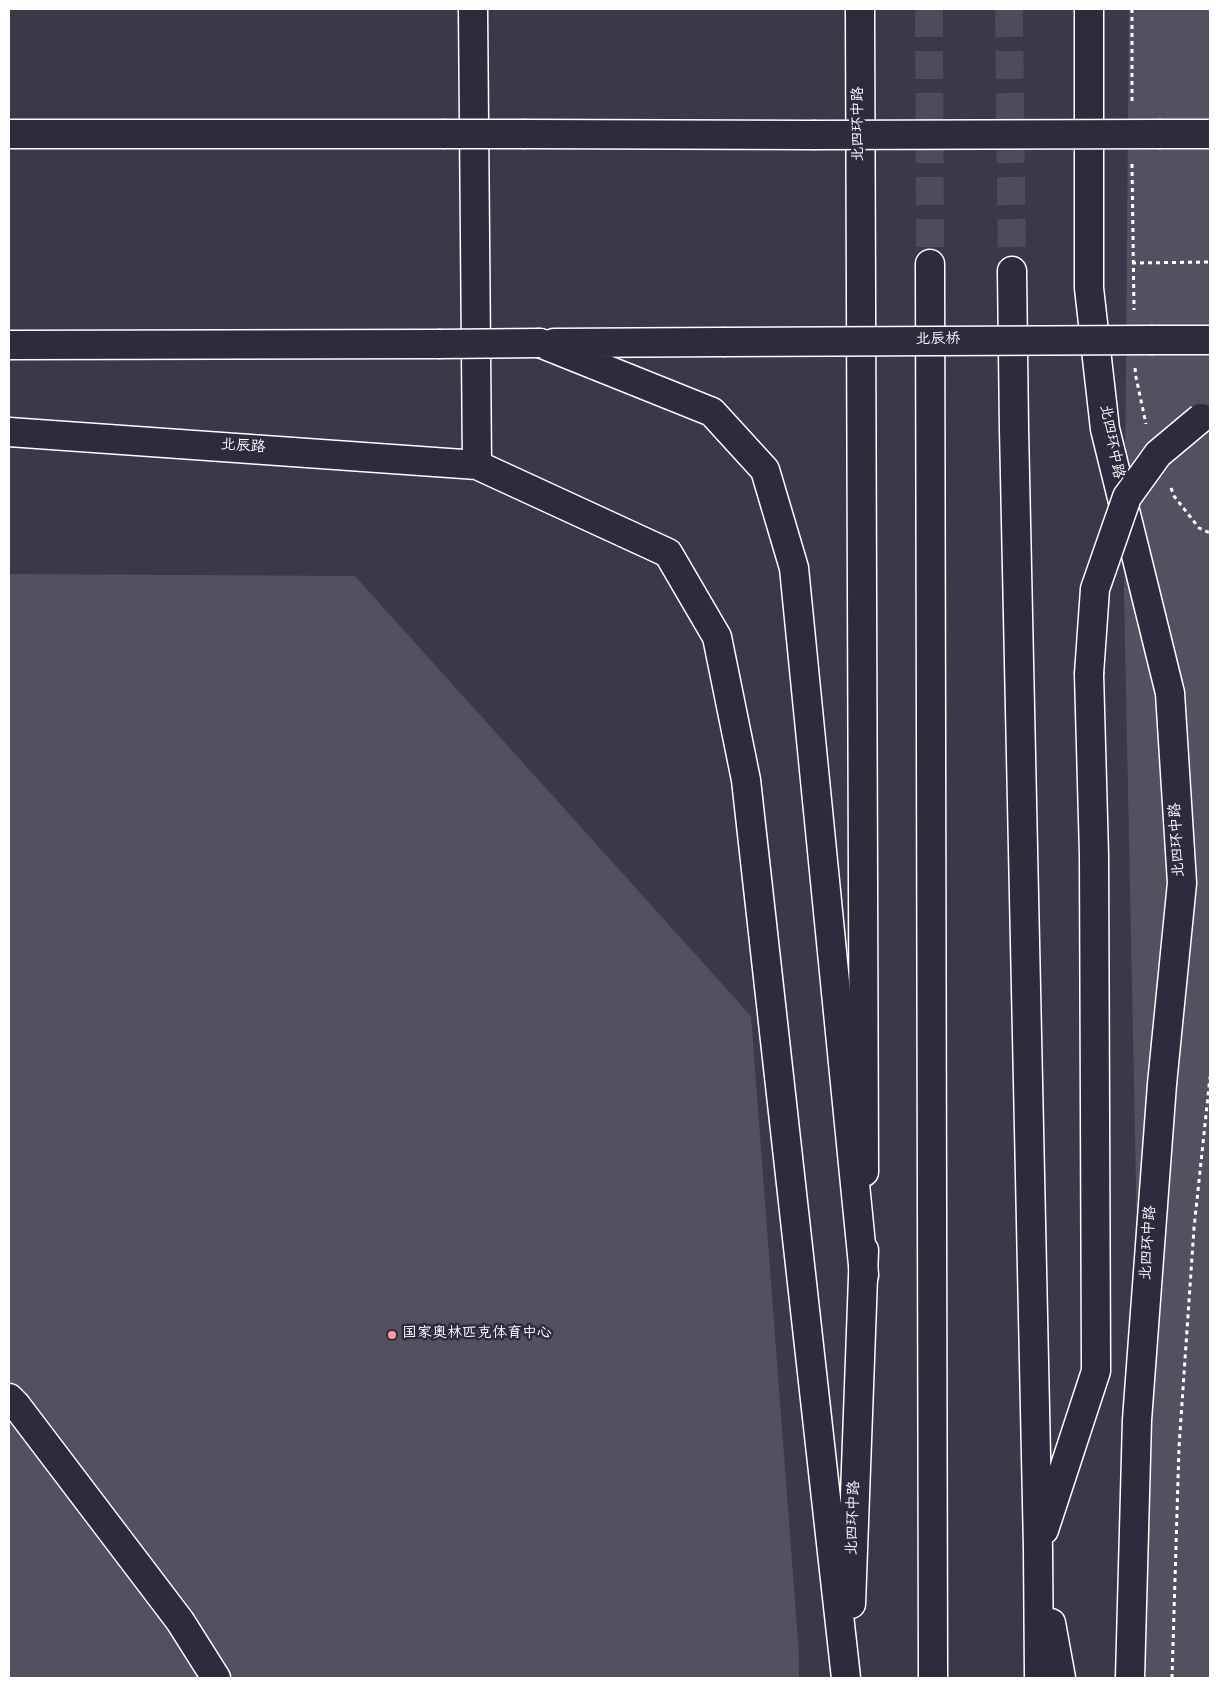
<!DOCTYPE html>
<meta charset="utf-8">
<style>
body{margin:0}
#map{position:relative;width:1219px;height:1687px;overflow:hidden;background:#3c3749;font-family:Dekko,sans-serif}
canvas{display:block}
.frame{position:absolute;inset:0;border:10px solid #fff;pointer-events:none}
</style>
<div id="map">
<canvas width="1219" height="1687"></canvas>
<div class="frame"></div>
</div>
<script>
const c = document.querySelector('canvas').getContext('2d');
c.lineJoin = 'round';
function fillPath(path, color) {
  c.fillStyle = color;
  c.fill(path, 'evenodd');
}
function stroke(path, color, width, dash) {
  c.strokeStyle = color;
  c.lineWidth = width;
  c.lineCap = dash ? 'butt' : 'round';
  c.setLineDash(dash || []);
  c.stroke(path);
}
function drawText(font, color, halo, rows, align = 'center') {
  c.font = font + ' Dekko,"LXGW WenKai TC",sans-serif';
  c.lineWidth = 5;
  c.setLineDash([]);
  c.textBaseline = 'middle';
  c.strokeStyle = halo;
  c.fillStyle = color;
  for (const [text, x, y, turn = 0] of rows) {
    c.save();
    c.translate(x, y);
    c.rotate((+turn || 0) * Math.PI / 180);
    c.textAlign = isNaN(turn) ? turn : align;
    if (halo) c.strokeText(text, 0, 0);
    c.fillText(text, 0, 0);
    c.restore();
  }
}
const green = new Path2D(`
 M1129 9H1210V1678H1146L1124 593Z
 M9 574 355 576 751 1016 799 1654V1678H9Z`);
const highwayTunnel = new Path2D(`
 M929 9 930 264
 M1009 9 1012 271`);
const path = new Path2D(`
 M1132 9V105
 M1132 164 1134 310
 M1132 263 1210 262
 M1135 368 1136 377 1146 424
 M1171 488 1174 496 1199 528 1210 533
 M1172 1678 1179 1447 1194 1228 1210 1077`);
const minor = new Path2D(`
 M473 9 477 465
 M860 9 864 1172
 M1089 9V288L1105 429 1170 693 1182 883 1162 1084 1137 1420 1130 1678
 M9 134H442
 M526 134 813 135
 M1161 134H1210
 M9 432 477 465 668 553 717 637 746 780 846 1678
 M9 1398 16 1405 180 1621 216 1678
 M851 1604 864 1250`);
const major = new Path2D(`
 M1153 340H1210
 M540 343 712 412 765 470 794 568 864 1275
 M554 343 723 342
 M9 345 438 344`);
const highway = new Path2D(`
 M930 264 933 1678
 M1012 271 1014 429 1038 1549 1039 1678
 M1044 1530 1096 1371 1094 855 1089 674
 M1051 1623 1061 1678`);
const minorBridge = new Path2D(`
 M442 134H526
 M813 135 1161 134`);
const majorBridge = new Path2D(`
 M723 342 1153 340
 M438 344 540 343`);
const highwayBridge = new Path2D(`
 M1089 674 1095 589 1127 497 1158 454 1201 418`);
const markers = [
 [392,1335,5,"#ff9aa2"]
];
const streetNames = [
 ["北四环中路",860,124,-90],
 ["北辰桥",938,341],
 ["北四环中路",1110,442,79],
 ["北辰路",243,448,4],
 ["北四环中路",1179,840,-93],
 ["北四环中路",1150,1243,-86],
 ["北四环中路",855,1518,-88]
];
const poiNames = [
 ["国家奥林匹克体育中心",402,1335]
];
fillPath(green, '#555060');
stroke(highwayTunnel, '#504b5b', 28, [28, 14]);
stroke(minor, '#fff', 31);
stroke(major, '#fff', 31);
stroke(highway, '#fff', 31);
stroke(path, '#fff', 3, [4, 4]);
stroke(minor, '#2f2a3d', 28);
stroke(major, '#2f2a3d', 28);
stroke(highway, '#2f2a3d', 28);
stroke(minorBridge, '#fff', 31, []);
stroke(majorBridge, '#fff', 31, []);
stroke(highwayBridge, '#fff', 31, []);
stroke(minorBridge, '#2f2a3d', 28);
stroke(majorBridge, '#2f2a3d', 28);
stroke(highwayBridge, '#2f2a3d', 28);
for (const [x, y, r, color] of markers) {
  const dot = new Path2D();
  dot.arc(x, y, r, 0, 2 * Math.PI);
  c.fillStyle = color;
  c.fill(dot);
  stroke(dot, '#2f2a3d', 2);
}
drawText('15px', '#fff', '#2f2a3d', streetNames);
drawText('15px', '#fff', '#2f2a3d', poiNames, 'left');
</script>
